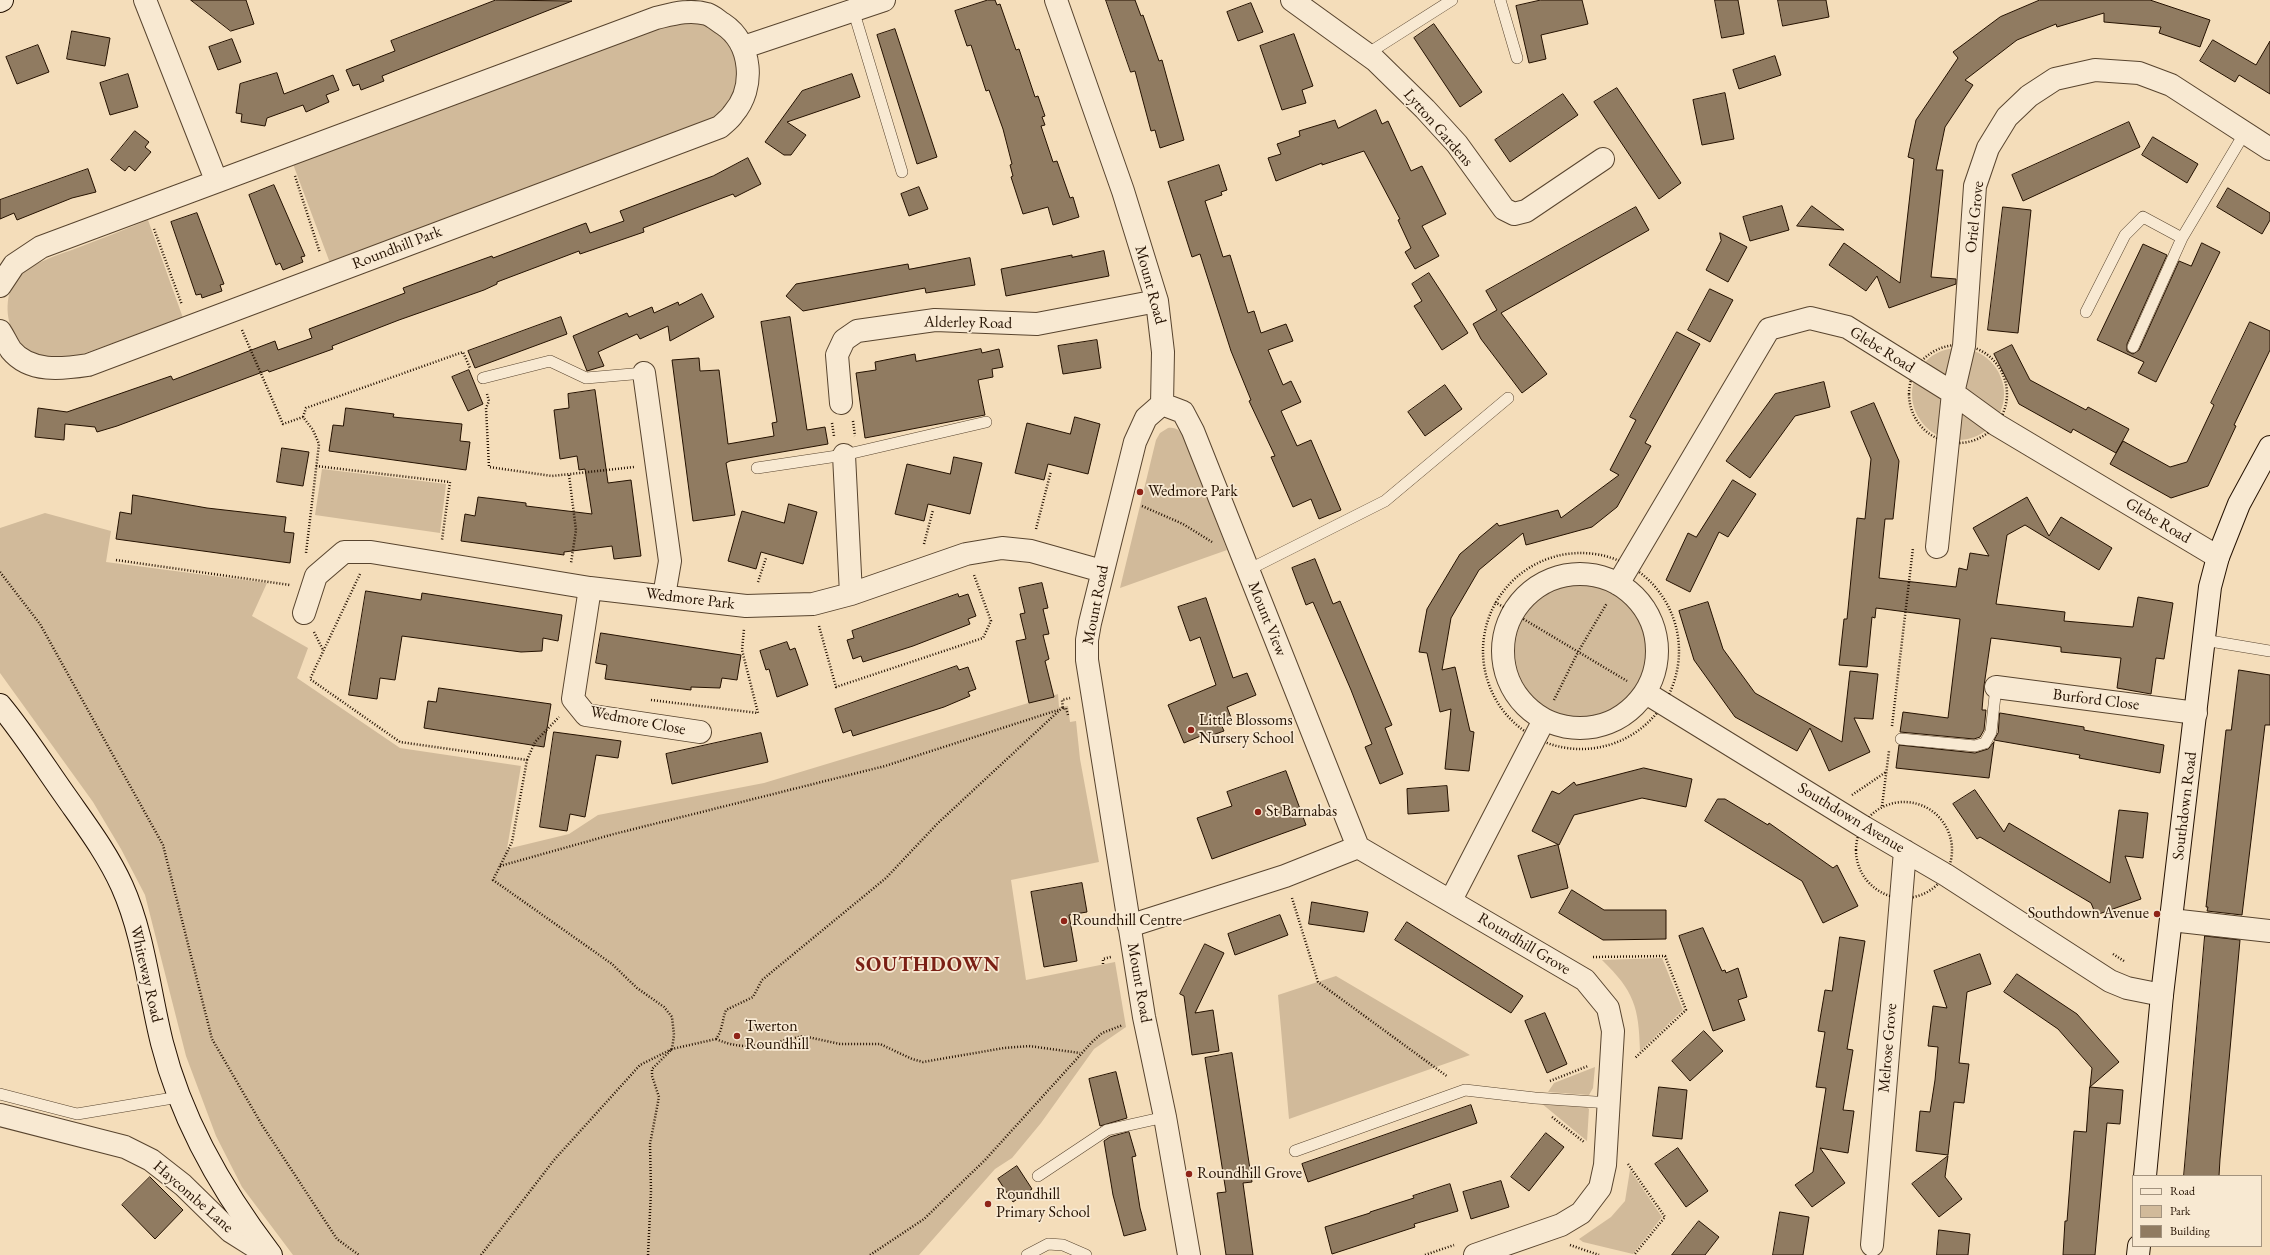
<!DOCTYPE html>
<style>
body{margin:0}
#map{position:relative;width:2270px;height:1255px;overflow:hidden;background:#f4ddba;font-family:"EB Garamond",serif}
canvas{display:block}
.legend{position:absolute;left:2132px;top:1175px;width:130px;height:72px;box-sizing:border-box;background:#f8e9d2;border:1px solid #a3937e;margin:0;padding:5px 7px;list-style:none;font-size:12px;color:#241100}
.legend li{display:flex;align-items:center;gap:8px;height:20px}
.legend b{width:20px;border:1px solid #a3937e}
</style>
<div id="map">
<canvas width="2270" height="1255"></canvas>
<ul class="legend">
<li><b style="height:5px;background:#f8e9d2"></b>Road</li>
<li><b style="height:11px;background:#d1ba9a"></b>Park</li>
<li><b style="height:11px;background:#907b61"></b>Building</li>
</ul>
</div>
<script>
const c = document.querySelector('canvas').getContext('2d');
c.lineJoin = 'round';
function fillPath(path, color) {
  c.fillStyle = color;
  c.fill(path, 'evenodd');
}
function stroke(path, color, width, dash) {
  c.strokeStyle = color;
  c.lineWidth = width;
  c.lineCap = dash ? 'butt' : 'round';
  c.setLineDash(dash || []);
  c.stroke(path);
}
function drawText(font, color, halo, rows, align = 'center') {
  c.font = font + ' "EB Garamond",serif';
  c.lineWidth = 3.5;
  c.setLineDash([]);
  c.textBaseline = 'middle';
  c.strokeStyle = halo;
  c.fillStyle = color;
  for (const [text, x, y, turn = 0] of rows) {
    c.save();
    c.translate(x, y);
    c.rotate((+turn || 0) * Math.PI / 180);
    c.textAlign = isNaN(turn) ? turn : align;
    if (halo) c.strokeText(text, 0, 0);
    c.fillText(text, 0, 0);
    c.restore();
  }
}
const green = new Path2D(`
 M673 20C686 21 702 21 713 28 739 44 746 84 725 107 720 113 712 118 706 123L330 263 293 164Z
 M148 220 183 318 71 358C47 358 27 356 14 333 5 319 5 292 17 279 32 262 56 256 77 248 100 239 124 230 148 220Z
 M1912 394a46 46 0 1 1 92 0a46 46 0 1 1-92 0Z
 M1168 428C1177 427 1180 431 1185 438L1227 550 1120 588 1156 440 1160 433Z
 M322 469 446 484 440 533 315 515Z
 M45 513 111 531 106 562 267 583 252 616 308 648 297 678 400 748 521 766 507 849 569 834 598 815 764 783 1058 694 1059 707 1068 706 1070 722 1076 721 1080 759 1099 862 1011 880 1026 980 1115 962 1126 1027 1094 1049 1041 1123 1012 1158 995 1169 919 1255H293L242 1187 216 1136 186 1056 145 895 121 849 93 802 0 673V528Z
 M1515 651a66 66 0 1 1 132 0a66 66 0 1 1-132 0Z
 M1662 958 1683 1010 1640 1051C1639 1007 1634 991 1602 960Z
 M1336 976 1470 1055 1289 1119 1278 995Z
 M1595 1067 1593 1088 1589 1095 1548 1092 1554 1083Z
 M1541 1103 1585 1106 1589 1109 1587 1141Z
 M1630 1170 1662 1217 1633 1254 1583 1242 1579 1239 1611 1217 1625 1201Z`);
const building = new Path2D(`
 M191 0H246L254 24 231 31Z
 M496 0 572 1 382 76 384 81 374 85 361 90 359 84 353 86 346 70 395 51 391 41Z
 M988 0H995L997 5 1000 4 1016 50 1019 49 1035 97 1038 96 1045 116 1042 117 1045 125 1041 126 1053 162 1057 161 1070 198 1073 197 1079 217 1053 225 1048 207 1023 214 1011 177 1013 176 1010 165 1012 164 1003 129 989 90 986 91 971 45 967 46 955 11Z
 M1106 0H1135L1141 16 1143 15 1159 61 1162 60 1184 140 1160 148 1155 130 1151 131 1135 71 1131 72Z
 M1541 0H1582L1588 24 1541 35 1546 59 1529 63 1516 6Z
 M1715 0H1738L1744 34 1722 38Z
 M1778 0H1826L1829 17 1783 26Z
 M2040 0H2150L2210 20 2200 47 2159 33 2161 27 2104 22V13L2057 27 2056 24 2017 40 1965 80 1973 85 1945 127 1936 170H1943L1931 277 1956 279V284L1889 308 1877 276 1866 291 1829 265 1844 243 1900 283 1914 159 1908 157 1916 120 1958 58 1953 52 2000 17Z
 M1251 3 1263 32 1238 41 1227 12Z
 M1434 24 1482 92 1460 107 1414 38Z
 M895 29 937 157 917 164 877 35Z
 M72 31 110 38 105 66 67 59Z
 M1294 34 1313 86 1302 90 1306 103 1282 110 1260 46Z
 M232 39 241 62 218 70 209 47Z
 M2213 40 2256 65 2270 41V94L2239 75 2235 82 2200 61Z
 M38 45 49 72 17 84 6 57Z
 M1775 56 1781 75 1739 89 1733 70Z
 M277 73 284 94 333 75 339 90 326 95 329 102 306 112 303 105 267 118 265 126 241 122 242 114 236 113 240 84Z
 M128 74 138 107 110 115 100 83Z
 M852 74 860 97 787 122 806 135 791 155H784L765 142 802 91Z
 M1617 88 1681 183 1659 199 1594 102Z
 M1725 93 1734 139 1702 145 1693 100Z
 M1563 94 1578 115 1510 162 1495 140Z
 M1376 110 1382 124 1388 121 1411 171 1422 166 1446 214 1422 226 1439 256 1415 269 1405 252 1411 248 1398 220 1400 219 1364 151 1322 165V163L1276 181 1268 158 1281 154 1277 144 1300 136 1299 131 1335 120 1338 128Z
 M2129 122 2140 147 2023 201 2012 175Z
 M135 131 149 142 145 147 151 152 135 171 129 166 125 171 111 160Z
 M2153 137 2198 164 2187 183 2142 155Z
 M748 158 761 184 735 197 733 194 643 228 644 232 580 254 579 251 497 282V284L484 290 399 320 332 346 333 349 269 372 268 370 117 426 97 432 95 427 65 424 64 440 35 437 38 408 67 412 171 376 173 380 275 341 278 350 312 338 309 329 405 293 403 288 422 281 492 256 493 258 586 223 590 233 624 221 620 211 713 176Z
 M1219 165 1227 190 1221 192 1222 195 1205 201 1223 257 1230 255 1248 313 1254 311 1261 333 1286 324 1293 341 1268 350 1283 385 1291 381 1301 402 1281 411 1297 446 1311 440 1341 510 1319 519 1311 499 1293 507 1271 457 1275 456 1249 401 1251 400 1231 351 1200 254 1192 257 1168 182Z
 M88 169 96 192 72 198 17 220 14 213 0 219V200Z
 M274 185 305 256 301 257 303 262 283 270 280 263 276 265 249 195Z
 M919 187 928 209 909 216 901 194Z
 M2228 188 2270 213V220L2262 234 2217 207Z
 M1782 206 1789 230 1750 241 1743 217Z
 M1812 206 1844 230 1797 226Z
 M1636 207 1649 230 1501 313 1547 374 1522 393 1481 339 1473 324 1497 310 1486 291Z
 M2003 207 2031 210 2018 333 1988 330Z
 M197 213 224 284 220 285 222 291 202 298 201 294 196 295 171 222Z
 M1720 233 1747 247 1728 282 1706 270 1721 241Z
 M2202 243 2220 252 2156 382 2138 373 2144 362 2097 340 2143 244 2167 255 2127 344V351L2133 354 2139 350 2179 261 2191 266Z
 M1104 251 1109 276 1006 296 1001 269 1072 255V257Z
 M970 258 975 285 926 293 925 288 803 311 786 296 796 284 908 264 909 269Z
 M1429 273 1468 333 1442 350 1414 306 1422 301 1412 284Z
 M1710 289 1733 300 1710 342 1688 330Z
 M702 294 714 317 670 341 668 326 640 339 637 334 598 352 604 366 587 371 573 336 627 313 629 317 652 307 654 313 678 302 679 305Z
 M561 317 567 334 475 368 468 351Z
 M790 317 807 430 825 427 828 444 730 461 726 463 735 515 693 521 672 360 699 358 700 371 719 370 728 444 774 436 772 423 777 422 761 322Z
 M2250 322 2270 331V350L2234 425 2236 426 2208 486 2171 498 2110 464 2123 441 2170 467 2187 462 2214 405 2211 403Z
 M1677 332 1700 344 1645 443 1651 446 1617 507 1592 527 1526 545 1523 533 1479 570 1451 618 1442 670 1455 667 1470 731 1474 732 1469 771 1445 769 1451 709 1440 712 1427 653 1419 652 1427 609 1460 554 1497 523 1499 526 1558 510 1561 518 1619 475 1610 470 1636 420 1630 417Z
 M1097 340 1101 368 1063 374 1058 346Z
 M2012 345 2030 380 2086 410 2088 407 2129 429 2116 453 2073 429 2071 433 2019 404 1994 354Z
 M981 349 982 353 999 349 1003 367 992 369 993 377 978 380 985 415 865 438 856 373 876 370 875 362 915 354 916 361Z
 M469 370 483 404 468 411 452 377Z
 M1824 382 1830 407 1795 416 1750 478 1726 461 1775 394Z
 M1445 385 1462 409 1425 436 1408 412Z
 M595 390 608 483 631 480 641 556 614 559 612 546 564 552V555L461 541 465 514 475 516 478 497 526 503V506L592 514 585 469 579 470 577 456 560 459 554 410 569 408 568 394Z
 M1874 403 1899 461 1893 519H1885L1879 578 1956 587 1959 568 1967 570 1970 553 1989 556 1973 528 2027 497 2049 536 2061 517 2112 548 2099 570 2025 525 2007 535 1996 604 2065 612 2064 621 2133 627 2138 597 2173 603 2164 659 2156 658 2151 694 2117 688 2121 658 2061 652V647L1991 638 1984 686 1982 710H1986L1984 730 1980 737 1974 739 1900 732 1903 712 1948 718 1960 619 1876 608 1875 618 1872 617 1867 667 1839 665 1844 619H1847L1857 518 1865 519 1871 459 1851 412Z
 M346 408 394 414 393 417 462 424 460 441 470 442 466 470 329 451 333 425 343 426Z
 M1075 417 1100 424 1088 474 1048 464 1044 480 1015 473 1027 423 1070 434Z
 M282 448 309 452 303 486 277 482Z
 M954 457 982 463 970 514 928 504 924 521 895 514 907 464 950 474Z
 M1733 480 1756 494 1728 537 1719 532 1690 592 1666 580 1688 533 1696 537Z
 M133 495 207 508 286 517 284 532 294 533 290 563 116 539 120 512 131 514Z
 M789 504 817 512 803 564 761 552 756 569 728 561 742 511 784 523Z
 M1315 559 1333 604 1340 601 1392 725 1385 728 1403 774 1380 784 1365 747 1372 744 1351 690 1313 602 1306 605 1292 568Z
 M1042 583 1048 608 1043 609 1049 634 1043 635 1049 659 1045 661 1054 697 1029 703 1016 641 1026 639 1020 614 1025 613 1019 588Z
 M366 591 421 600 422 593 562 615 558 641 543 638 542 651 521 652 402 636 395 680 380 678 377 699 349 695Z
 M958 594 959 597 968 594 976 616 968 619 970 624 913 646 863 662 861 656 853 659 847 640 854 638 852 631Z
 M1206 598 1233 678 1247 673 1256 695 1227 707 1232 720 1221 724 1224 731 1204 738 1203 735 1184 743 1168 705 1216 685 1200 637 1190 641 1178 607Z
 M1708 602 1723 649 1755 693 1842 742 1850 671 1878 674 1873 719 1854 718 1870 752 1829 771 1810 728 1797 751 1735 717 1694 660 1679 611Z
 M601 633 741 655 737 680 722 678 720 688 691 687V690L605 679 607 665 596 663Z
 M787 642 790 650 795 648 808 685 777 697 769 669 766 670 760 651Z
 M957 666 959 670 968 667 976 689 968 692 970 696 944 707 853 736 851 730 843 733 835 709Z
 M2239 670 2270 675V725H2265L2242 915 2207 911 2208 907H2206L2226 730H2231Z
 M439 688 551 704 544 747 424 728 428 701 436 702Z
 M2000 713 2084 727V730L2164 745 2160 773 2079 758 2080 755 1994 740 1998 733Z
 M554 732 621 741 618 758 596 755 585 817 570 814 567 831 540 827Z
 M761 733 768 762 672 784 666 754Z
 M1994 742 1989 778 1896 768 1899 745 1975 753 1988 749Z
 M1644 768 1692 779 1686 807 1642 798 1574 815 1559 845 1532 831 1552 791 1559 794 1574 782 1576 785Z
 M1286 771 1306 825 1212 859 1197 818 1232 806 1227 792Z
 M1447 786 1449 811 1408 814 1407 789Z
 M1975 790 2004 832 2009 823 2110 883 2119 810 2148 813 2143 858 2125 856 2141 899 2096 915 2091 903 1980 837 1977 839 1953 804Z
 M1718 799H1725L1768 825 1769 823 1833 868 1837 865 1858 906 1823 923 1802 881 1705 821Z
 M1558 845 1568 888 1531 898 1518 856Z
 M1082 883 1087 912 1069 915 1077 961 1044 967 1031 892Z
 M1572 890 1604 910H1666V939L1603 940 1559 913Z
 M1312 902 1368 912 1364 932 1309 924Z
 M1280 915 1288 935 1235 955 1228 934Z
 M1407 922 1523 996 1511 1013 1395 940Z
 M1703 928 1722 971 1725 970 1726 973 1738 968 1747 997 1738 1000 1745 1020 1713 1031 1679 936Z
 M2205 936 2240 940 2220 1159 2219 1176H2184Z
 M1840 937 1865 941 1847 1049 1853 1050 1843 1110 1854 1111 1848 1153 1820 1148 1845 1183 1812 1207 1795 1185 1813 1172 1826 1088 1816 1087 1825 1032 1818 1031 1825 990 1832 991Z
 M1205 944 1224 953 1195 1013 1213 1010 1219 1051 1192 1055 1184 996 1180 994Z
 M1980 954 1991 984 1967 992 1959 1063 1969 1064 1964 1103 1954 1102 1948 1155 1916 1151 1920 1111 1930 1112 1935 1080 1938 1047 1928 1046 1933 1006 1947 1008 1934 971Z
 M2017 974 2077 1014 2119 1062 2090 1087 2092 1068 2058 1029 2004 992Z
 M1545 1013 1567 1064 1547 1073 1525 1021Z
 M1704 1031 1723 1051 1690 1081 1672 1061Z
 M1232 1053 1252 1182 1243 1183 1253 1255H1226L1217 1193 1226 1192 1205 1058Z
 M1116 1072 1127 1118 1100 1126 1089 1079Z
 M1659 1087 1687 1090 1682 1139 1653 1136Z
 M2090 1087 2123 1090 2120 1124 2107 1123 2095 1255H2063L2065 1221H2067L2074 1131 2086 1132Z
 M1471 1105 1477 1123 1308 1182 1302 1164Z
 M1129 1132 1136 1156 1132 1157 1140 1208 1146 1230 1124 1236 1113 1195 1104 1141 1110 1137Z
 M1546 1133 1564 1147 1529 1191 1511 1177Z
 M1678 1148 1708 1191 1686 1207 1655 1164Z
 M1948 1156 1945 1177 1962 1199 1939 1217 1912 1184Z
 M1017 1166 1032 1189 1013 1202 998 1179Z
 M150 1177 183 1210 155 1239 122 1205Z
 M1501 1181 1509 1207 1471 1219 1463 1192Z
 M1450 1184 1458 1211 1414 1224 1415 1227 1332 1254 1325 1227 1370 1213V1212L1414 1198 1413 1196Z
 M1780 1212 1809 1217 1803 1255H1773Z
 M1699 1221 1719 1237 1705 1255H1672Z
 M1939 1230 1970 1234 1968 1255H1937Z`);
const path = new Path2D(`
 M295 176 320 253
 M154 229 182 305
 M242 330 283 424 303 417 313 430 319 444 306 553
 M1909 394a49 49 0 1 1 98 0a49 49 0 1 1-98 0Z
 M487 394 489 401 486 408 489 467 552 476 634 467
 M303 417 306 408 463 352 470 368
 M853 421 855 436
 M832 423 834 436
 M316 466 450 482 442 540
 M569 475 576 530 571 563
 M1142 506 1183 524 1212 542
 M1036 529 1051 471
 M924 544 933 510
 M1483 651a98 98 0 1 1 196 0a98 98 0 1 1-196 0Z
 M116 560 290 585
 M0 572 40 624 163 845 212 1039 262 1125 337 1239 359 1255
 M360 574 310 679 400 742 527 760 512 842 493 880 612 964 637 988 664 1007 672 1017 674 1035 672 1049 716 1039C723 1029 722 1020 726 1010L753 997 762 980 886 878 938 823 1063 707
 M758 582 766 558
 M1495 602 1627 681
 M819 626 836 687 983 638 991 621 974 575
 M314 632 323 650
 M651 700 758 713 742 650 744 629
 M1554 700 1578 652 1607 603
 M1068 715 1066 708 1063 709 1062 700 1070 698
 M1892 726 1913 548
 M527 760 535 742 559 717
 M1852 795 1886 772
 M1856 850a48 48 0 1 1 96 0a48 48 0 1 1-96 0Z
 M1882 806 1889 751
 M500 866 614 834 885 766 1058 710
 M1292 898 1318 982 1448 1077
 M2113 954 2124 961
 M1593 957 1665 956 1686 1010 1635 1058
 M1103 964V959L1111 957
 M716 1039C747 1053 771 1043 803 1036L840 1044H880L912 1059 923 1062 1004 1048 1029 1046 1080 1053
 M1550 1081 1588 1066
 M1552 1117 1584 1142
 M1628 1164 1665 1217 1634 1255
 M1570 1245 1599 1255
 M481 1255 554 1160 640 1065 672 1049
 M648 1255 651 1191 650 1144 659 1097 652 1076V1069L671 1050
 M870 1255 924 1219 985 1160 1092 1042 1102 1033 1123 1025
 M1425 1255 1454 1245`);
const lane = new Path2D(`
 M1500 0 1517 58
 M852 6 902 172
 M1367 54 1452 0
 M2086 312 2125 235 2143 217 2182 238
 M2133 347 2182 238 2244 134
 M483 378 550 361 586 378 644 373
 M757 468 844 455 986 422
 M1248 570 1385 501 1508 398
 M2204 640 2270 651
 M1901 739 1975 746 1985 743 1991 732 1996 687
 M0 1094 77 1114 179 1097
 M1295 1151 1465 1090 1535 1098 1610 1103
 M1038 1176 1107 1130 1165 1117
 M1027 1255 1048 1244 1063 1245 1086 1255`);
const street = new Path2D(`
 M145 0 216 180
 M1056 0 1123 191 1157 301 1163 352 1162 404 1146 418 1135 442 1090 623 1087 640V660L1144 1017 1165 1117 1189 1255
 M1292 0 1375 60 1425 109 1457 144 1504 209 1514 214 1526 211 1603 159
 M744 47 884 0
 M0 286 14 265 41 247 656 18C673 14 689 9 707 14 713 16 718 21 723 24 752 43 756 88 733 114 730 119 724 123 720 127L88 365C62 369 30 373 11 350 7 344 4 337 0 331
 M644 373 670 561 664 596
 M841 403 837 355 844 340 857 331 935 320 1037 324 1157 301
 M1162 404 1183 412 1193 431 1358 847
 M844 455 851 594
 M1937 547 1953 393 1964 346 1975 186 1988 148 2007 117 2029 96 2055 79 2095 70 2139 73 2171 85 2270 149
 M1503 651a77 77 0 1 1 154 0a77 77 0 1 1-154 0Z
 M1618 584 1769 329 1810 318 1847 327 1953 393 1997 425 2218 557
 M590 588 573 699 586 715 700 732
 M304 613 316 576 344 552H371L590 588 746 606 813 604 851 594 966 554 1002 548 1031 551 1102 571
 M1996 687 2196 713
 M1646 693 1862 826 1946 875 2110 981 2127 988 2162 995
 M1451 900 1544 720
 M2171 920 2270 931
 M1129 926 1285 876 1358 847 1585 980 1608 1008 1613 1031 1605 1165 1600 1188 1581 1213 1561 1225 1475 1255
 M0 1115 125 1147 151 1160 183 1185 230 1231 268 1255
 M1872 1245 1905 851`);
const secondary = new Path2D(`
 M0 1 2 0
 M0 705C25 735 46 769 69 801 88 828 108 855 122 886 144 935 149 991 162 1043 182 1122 222 1191 271 1255
 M2145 1176 2162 995 2210 587 2218 557 2239 504 2270 447
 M2138 1255 2139 1246`);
const markers = [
 [1140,492,4,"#8f2418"],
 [1191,730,4,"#8f2418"],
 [1258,812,4,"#8f2418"],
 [2157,914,4,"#8f2418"],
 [1064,921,4,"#8f2418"],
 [737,1036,4,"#8f2418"],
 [1189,1174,4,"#8f2418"],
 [988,1204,4,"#8f2418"]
];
const streetNames = [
 ["Lytton Gardens",1438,128,49],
 ["Oriel Grove",1975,217,-84],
 ["Roundhill Park",397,248,-21],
 ["Mount Road",1150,285,75],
 ["Alderley Road",968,323,1],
 ["Glebe Road",1882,350,32],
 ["Glebe Road",2158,521,31],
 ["Wedmore Park",690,599,7],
 ["Mount Road",1096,605,-79],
 ["Mount View",1267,619,68],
 ["Burford Close",2096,700,7],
 ["Wedmore Close",638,721,11],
 ["Southdown Road",2185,806,-83],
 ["Southdown Avenue",1851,818,31],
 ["Roundhill Grove",1524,944,31],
 ["Whiteway Road",146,974,77],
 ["Mount Road",1139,983,80],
 ["Melrose Grove",1888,1048,-85],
 ["Haycombe Lane",193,1197,41]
];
const poiNames = [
 ["Wedmore Park",1148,492],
 ["Little Blossoms",1199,721],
 ["Nursery School",1199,739],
 ["St Barnabas",1266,812],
 ["Southdown Avenue",2149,914,"right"],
 ["Roundhill Centre",1072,921],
 ["Twerton",745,1027],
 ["Roundhill",745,1045],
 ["Roundhill Grove",1197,1174],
 ["Roundhill",996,1195],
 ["Primary School",996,1213]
];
const districtNames = [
 ["SOUTHDOWN",928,966]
];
fillPath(green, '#d1ba9a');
fillPath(building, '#907b61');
stroke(building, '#241100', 1);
stroke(lane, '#58442e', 12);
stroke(street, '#58442e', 24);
stroke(secondary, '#241100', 24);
stroke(path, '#241100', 2.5, [1, 2]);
stroke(lane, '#f8e9d2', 11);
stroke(street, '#f8e9d2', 22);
stroke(secondary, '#f8e9d2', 22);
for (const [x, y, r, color] of markers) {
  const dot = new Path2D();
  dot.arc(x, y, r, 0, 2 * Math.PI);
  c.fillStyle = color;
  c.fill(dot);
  stroke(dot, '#f8e9d2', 1.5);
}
drawText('16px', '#241100', '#f8e9d2', streetNames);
drawText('16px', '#241100', '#f8e9d2', poiNames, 'left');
c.letterSpacing = '1px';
drawText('bold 20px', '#7a1f14', '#f8e9d2', districtNames);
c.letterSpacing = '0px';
</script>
